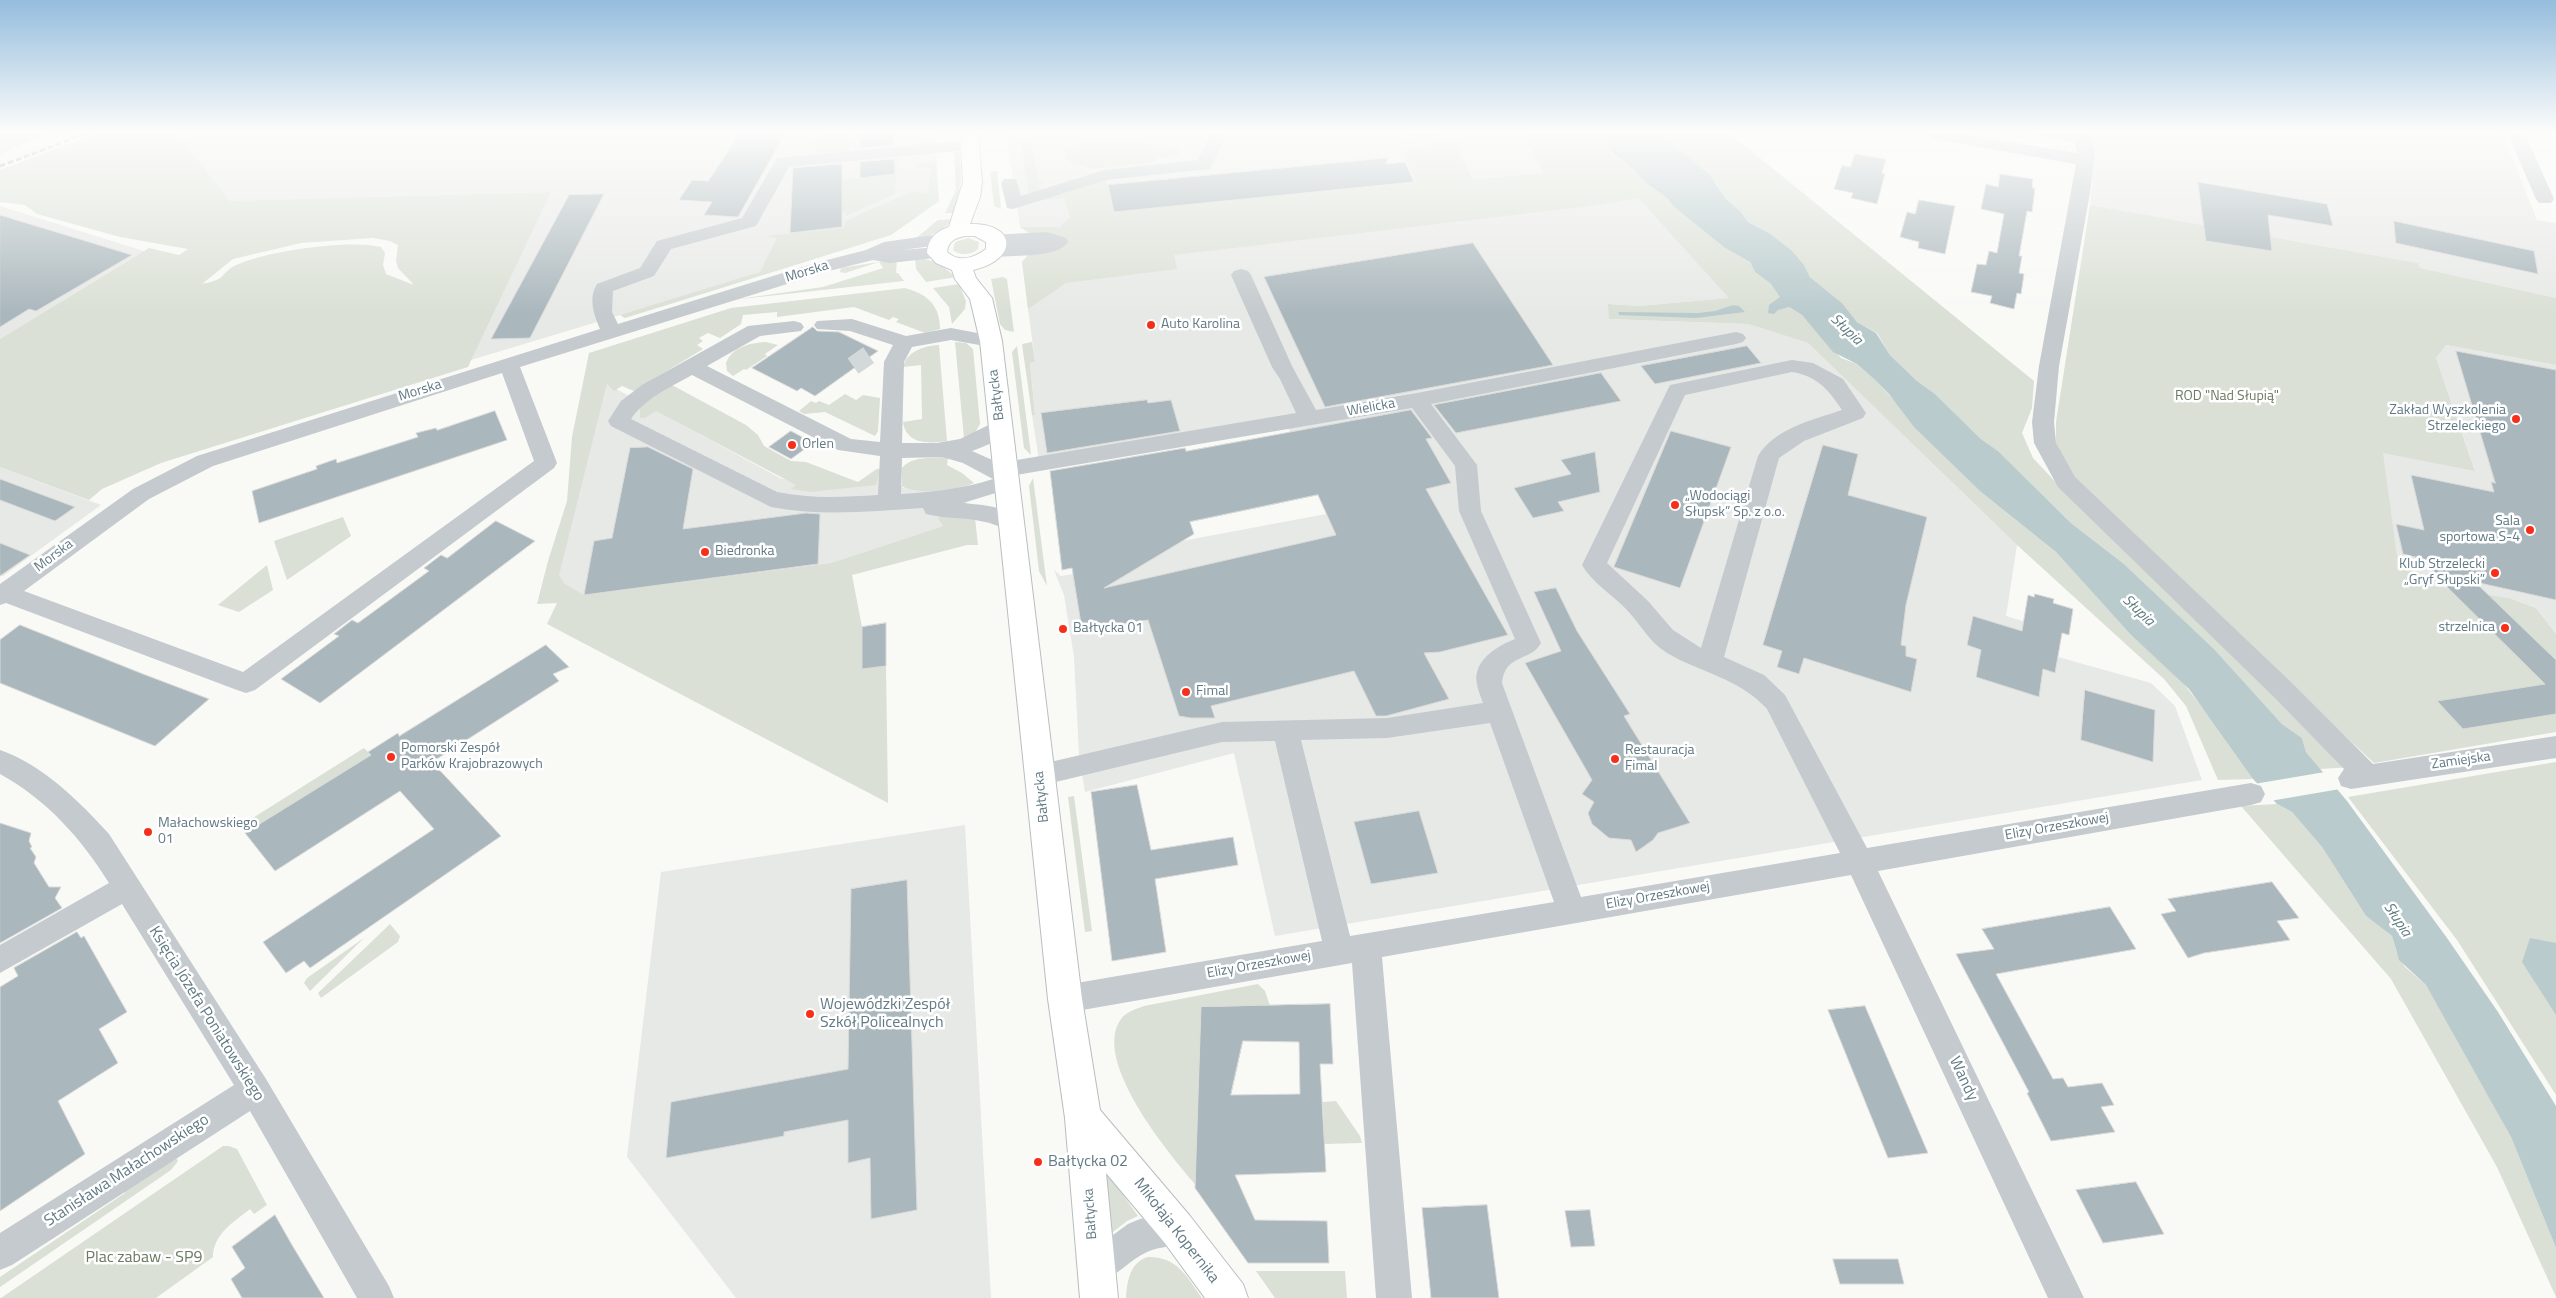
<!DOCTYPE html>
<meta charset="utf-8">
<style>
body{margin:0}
canvas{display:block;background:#f9f9f6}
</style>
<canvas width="2556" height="1298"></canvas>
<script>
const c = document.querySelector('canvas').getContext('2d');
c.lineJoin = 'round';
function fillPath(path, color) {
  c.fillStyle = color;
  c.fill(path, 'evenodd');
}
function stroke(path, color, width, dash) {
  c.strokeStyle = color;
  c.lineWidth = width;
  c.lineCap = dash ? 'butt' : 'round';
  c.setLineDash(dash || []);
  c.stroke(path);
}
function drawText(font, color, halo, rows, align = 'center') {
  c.font = font + ' "Titillium Web",sans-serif';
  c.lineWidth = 5;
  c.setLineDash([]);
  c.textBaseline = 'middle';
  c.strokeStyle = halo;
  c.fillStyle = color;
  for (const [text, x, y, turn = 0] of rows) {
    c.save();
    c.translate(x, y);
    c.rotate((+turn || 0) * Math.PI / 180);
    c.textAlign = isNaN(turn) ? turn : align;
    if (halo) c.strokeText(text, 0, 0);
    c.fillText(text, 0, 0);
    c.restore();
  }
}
const built = new Path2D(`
 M176 132H935L939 201 891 235 661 307 660 303 471 360 550 192 230 201Z
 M1006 132H1540L1638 198 1730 298 1639 306 1609 304V319L1748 324 1808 343 2017 545 2006 616 2062 633 2058 657 2151 683 2175 706 2202 780 1275 936 1234 753 1085 792 1079 754 1074 657 1064 595 1054 570 1061 576 1125 566 1123 552 1326 514 1288 427 1039 460 1032 415 1035 414 1030 363 1035 362 1022 262 1030 253 1029 233 1020 227Z
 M2089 132H2502L2537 220 2556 223V298L2420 268 2418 263 2090 205 2095 146Z
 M0 206 144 251 0 339Z
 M2446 345 2556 365V634L2536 608 2509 598 2422 584 2397 555 2382 452 2475 470 2436 358Z
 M607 384 782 479 858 482 876 469 902 468 901 484 903 488 916 491 960 488 966 499 967 508 943 526 831 563 584 595 564 583 558 576Z
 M0 467 101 505 3 576 0 575Z
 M965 825 991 1298H736L627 1157 661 872Z`);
const green = new Path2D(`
 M0 132H52L0 154Z
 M100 132H176L230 201 551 192 468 367 161 463 102 489 89 500 0 467V339L149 248 179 255 188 249 120 237 37 214 25 205 0 202V170ZM373 238 390 241 398 245 396 261 398 268 414 285 386 274 383 265 385 253 381 247C349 239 264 251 234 266 228 269 225 274 220 278 216 281 207 283 202 284L233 259 301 243Z
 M829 132H850L849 152 821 153 807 145Z
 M1411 132H1438L1446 135 1401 146 1408 141Z
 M1521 132H1595L1611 153 1633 169 1646 183 1667 198 1673 206 1725 248 1750 262 1755 272 1771 284 1789 307 1802 315 1841 358 1857 364 1874 379 1981 492 2056 552 2130 634 2179 678 2224 735 2253 779 2218 780 2186 706 2164 679 2017 545 1808 343 1748 324 1609 319 1608 304 1639 306 1729 298 1638 198 1582 207 1174 255 1177 269 1066 283 1028 309 1022 262 1030 253 1029 233 1020 227H1060L1070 217 1064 198 1035 201 1106 180 1114 212 1416 183 1403 152 1456 138 1461 150 1458 151 1473 180 1544 173Z
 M1658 132H1728L2034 381 2032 408 2022 433 2033 458 2066 493 2353 767 2320 769 2306 752 2302 738 2282 724 2214 649 2124 564 2071 523 1998 451 1981 439 1935 394 1917 381 1890 355 1877 333 1857 322 1842 303 1810 277 1804 265 1769 233 1748 222 1741 212 1725 198 1716 183Z
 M2015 132H2075L2079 143Z
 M1096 140 1180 147 1177 156 1157 158V162L1092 169 1067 160 1065 148Z
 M1030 141 1039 182H1043L1037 187 1044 190 1029 195 1021 142Z
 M954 149 960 152 961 179 955 213H945L956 190Z
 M934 151 939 201 891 235 625 318 620 315 760 272 777 238 766 236 844 228 845 221 911 192 928 193 931 168 916 167 917 164 933 162Z
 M894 155H897L895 194 846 216 845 212 811 215 797 191 790 188 792 185 895 174Z
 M997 171 1001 209 994 206 990 172Z
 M2090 205 2418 263 2420 268 2556 298V365L2446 345 2436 358 2475 471 2383 453 2397 555 2422 584 2509 598 2536 608 2556 634V732L2374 763 2209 609 2071 476 2056 450V422Z
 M954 219C943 230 931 237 916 238L938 220Z
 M968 238 979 242 978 249C971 255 960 256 953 250L955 242Z
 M915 257 937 262 956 277 926 282 916 269Z
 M897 259 896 273H898L904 281 732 300 823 287 883 268 879 262 845 273 840 272 841 268Z
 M1003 277 1007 279 1014 332 1005 330 1000 324 991 279Z
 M959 284 966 301 965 309 952 324 949 307 933 288Z
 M905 288C927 294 940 305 940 329L925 333 896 322 899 319 893 317 889 320 854 307 777 317V312L743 315 741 324 720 338 708 333 699 338 703 341 697 345 703 349 634 391 622 386 614 391 607 384 559 575 564 583 584 595 831 563 943 526 938 518 944 515 975 518 978 545H967L852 575 862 627V669L886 666 888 803 547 624 557 603 537 604 548 561 567 501 572 437 589 353 731 308Z
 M766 342 778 345 765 354 767 356 746 370 744 369 733 376 727 371 726 363C732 347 750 343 766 342Z
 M955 342 966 343 973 349 980 424 975 433 964 438Z
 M1032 342 1035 362 1030 363 1035 415H1032L1022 344Z
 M939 345 947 441C928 444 906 444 903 422L922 419 921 365 903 367C907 351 924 346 939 345Z
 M1017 346 1031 455 1024 448 1012 352Z
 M672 385 746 425 758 435 764 446 791 461 806 462 858 482 878 469 880 471 876 485 810 492 791 489 796 485 656 411 645 418H640V405Z
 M845 394 856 400 863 395 880 398 878 431 875 436 825 412 804 414 799 411 811 401 816 403 819 401 829 405Z
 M948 457 947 465 962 473 974 483C960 490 914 496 902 486V468C912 456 933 458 948 457Z
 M1033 478 1047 586 1039 571 1029 486Z
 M343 517 351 536 287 580 274 541Z
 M267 565 273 590 239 612 218 605Z
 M364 748 371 755 245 833 240 826Z
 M2556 762V1095L2457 940 2348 797Z
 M1074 796 1092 931 1085 932 1068 797Z
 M2277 804 2292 812 2322 847 2366 916 2392 936 2397 954 2405 967 2426 985 2464 1050 2511 1137 2556 1248V1297L2497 1167 2391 979 2241 806Z
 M390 924 400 936 398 942 321 998 318 993Z
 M364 938 310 991 304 983 307 978Z
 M1258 984 1265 991 1270 1006 1201 1007 1195 1184C1169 1154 1091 1060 1121 1019 1126 1012 1136 1009 1144 1006Z
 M1336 1101 1360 1136 1362 1143 1324 1144 1323 1102Z
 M223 1146H229L237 1149 267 1205 254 1214 250 1209C234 1222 213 1234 213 1257L156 1298H1Z
 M175 1156 178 1161 171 1170 0 1287V1277L125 1193 124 1191Z
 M1099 1161 1138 1216 1127 1221 1109 1235Z
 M1148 1257C1178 1257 1186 1276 1202 1298H1126C1127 1281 1130 1262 1148 1257Z
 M1256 1271H1345L1347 1298H1275Z`);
const water = new Path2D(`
 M1595 132H1658L1710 175 1725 198 1741 212 1748 222 1769 233 1792 251 1804 265 1810 277 1842 303 1857 322 1876 333 1890 355 1917 381 1935 394 1981 439 1998 451 2071 523 2124 564 2214 649 2282 724 2302 738 2306 752 2347 801 2447 938 2498 1012 2556 1106V1248L2511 1137 2426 985 2399 960 2392 936 2366 916 2322 847 2292 812 2277 804 2253 779 2189 689 2130 634 2056 552 1981 492 1914 427 1889 394 1874 379 1857 364 1833 352 1802 315 1789 307 1778 310 1774 314 1768 313 1769 305 1780 297 1771 284 1755 272 1750 262 1725 248 1673 206 1667 198 1646 183 1633 169 1611 152Z
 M1733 305 1739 306 1745 312 1696 318 1619 315 1618 312 1698 313 1715 311Z
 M2530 938 2556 943V1015L2522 962Z`);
const pier = new Path2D(`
 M2325 772 2340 789 2270 801 2254 784Z`);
const building = new Path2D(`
 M741 132H786L738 217 704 215 712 202 679 200 692 180 708 181Z
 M859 132H893L894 145 860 148Z
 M1855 154 1886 159 1882 173 1885 174 1877 204 1851 198 1853 193 1834 189 1842 165 1850 167Z
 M1388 158 1386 164 1405 162 1414 182 1114 212 1108 185Z
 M894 159 895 174 860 178V162Z
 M842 164V227L790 233 793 168Z
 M2000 174 2033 179 2032 188H2035L2032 212 2027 211 2019 256H2022L2019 273 2024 274 2021 294 2017 293 2014 309 1990 303 1992 296 1971 292 1977 264 1986 265 1989 251 1997 253 2004 214 1981 209 1986 184 1998 187Z
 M2198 182 2327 204 2333 226 2268 215 2272 251 2206 241Z
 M604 194 530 338 491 339 569 195Z
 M1919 200 1955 206 1945 254 1918 248 1919 242 1900 237 1907 212 1915 214Z
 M0 215 132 255 36 311 29 309 0 327Z
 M2394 221 2534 251 2538 274 2396 243Z
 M1473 243 1553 365 1325 407 1264 277Z
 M813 327 817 331 839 332 878 351 815 396 801 388 797 391 752 368Z
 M1747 346 1761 363 1655 384 1641 366Z
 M2456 351 2556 370V600L2475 582 2556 660V714L2463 729 2437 701 2545 684 2434 574 2431 561 2403 554 2396 524 2424 530 2411 475 2494 492 2491 482 2495 483Z
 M1601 373 1621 401 1456 433 1434 405Z
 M1147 400 1148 403 1171 400 1180 431 1047 453 1041 413Z
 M1411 410 1432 438 1426 439 1451 483 1426 489 1508 635 1440 652 1424 653 1449 699 1386 716H1376L1354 671 1211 706 1215 718H1191L1179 716 1148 620 1082 630 1072 568 1062 570 1050 471 1185 448 1186 451ZM1318 495 1336 535 1104 588 1194 534 1190 522Z
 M495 411 507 440 259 523 252 491 317 469 316 466 336 459 337 463 418 437 416 433 436 428 437 430Z
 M791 431 813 443 791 459 769 447Z
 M1671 431 1731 447 1680 588 1614 567Z
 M1823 445 1858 454 1848 495 1927 517 1906 605 1901 645 1906 646V656L1917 659 1911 692 1804 658 1799 674 1777 667 1782 651 1763 645Z
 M648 447 693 469 683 529 806 513 820 514 818 564 584 595 594 541 612 538 630 448Z
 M1595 452 1600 492 1558 502 1564 511 1533 518 1514 488 1571 474 1561 460Z
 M0 479 75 507 55 521 0 500Z
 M496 521 535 541 320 703 281 679 339 636 334 634 352 620 358 623 429 571 424 568 441 555 447 558Z
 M0 543 30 555 0 576Z
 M1556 588 1577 631 1630 714 1624 716 1690 823 1658 833 1653 840 1636 852 1631 840 1609 838 1592 824 1588 813 1594 802 1582 794 1592 780 1525 663 1561 651 1534 592Z
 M2035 594 2054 599 2053 603 2073 609 2069 635 2062 633 2055 673 2043 669 2039 697 1976 677 1981 650 1967 645 1973 616 2022 631 2028 595 2034 597Z
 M886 623V666L862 669V627Z
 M20 625 143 674 209 699 155 746 0 683V640Z
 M546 645 569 667 553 674 559 681 432 762 501 836 310 968 304 961 286 973 263 942 434 829 400 791 275 871 245 833 371 755 368 752 398 733 399 736Z
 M2085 690 2155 710 2153 762 2081 740Z
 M1137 785 1151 850 1233 837 1238 865 1155 879 1166 952 1112 961 1091 792Z
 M1419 811 1438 873 1371 884 1354 822Z
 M0 823 31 833 29 841 32 847 30 848 36 857 34 863 49 887H61L55 898 62 908 0 943Z
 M907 880 917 1210 871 1219 870 1158 848 1163V1120L784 1132V1136L666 1158 671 1102 848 1069 851 889Z
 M2272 882 2299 918 2277 921 2290 940 2204 953 2188 958 2161 914 2176 911 2168 899Z
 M2110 907 2136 949 1996 974 2053 1079 2063 1078 2068 1087 2102 1083 2114 1105 2101 1107 2115 1132 2051 1141 2027 1093 2029 1092 1956 954 1994 949 1982 929Z
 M77 932 81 938 84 936 127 1012 99 1029 118 1063 58 1101 85 1154 0 1211V987L18 976 14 968Z
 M1330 1004 1333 1064H1320L1326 1172 1235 1175 1255 1220 1327 1221 1329 1263H1248L1195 1188 1201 1007ZM1243 1041 1299 1042 1300 1094 1231 1095Z
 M1865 1006 1928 1153 1888 1158 1828 1010Z
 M2136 1182 2164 1234 2103 1243 2076 1190Z
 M1487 1205 1499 1298H1431L1422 1208Z
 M1590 1210 1595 1246 1571 1247 1565 1211Z
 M275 1215 292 1245 324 1298H242L231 1279 245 1268 232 1247Z
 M1833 1259H1898L1904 1284H1840Z`);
const minorTunnel = new Path2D(`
 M853 366 876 350`);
const minor = new Path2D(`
 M1211 132H1228L1210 169 1106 180 1013 209 1007 208 1001 183 1004 179H1016L1021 196 1104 170 1198 160Z
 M1931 132H1953L2077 153 2074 132H2091L2095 151 2090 193 2059 366 2054 422 2056 443 2075 477 2293 684 2373 764 2556 736V758L2351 789 2341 786 2338 778 2344 769 2275 698 2058 487 2034 443 2032 422 2039 366 2076 164 1938 140 1932 139 1929 135Z
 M2507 132H2524L2554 199 2551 203H2539L2536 199Z
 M970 140 976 141 979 145 976 149 789 167 756 226 671 249 654 276 613 291 612 312 618 324 815 263 866 250 884 242 940 234 947 236 949 240 947 244 902 250 937 247 944 249 946 253 944 257 890 263 873 260 829 271 520 367 557 463 554 468 255 690 246 693 237 690 6 603 0 605V584L133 489 197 456 600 329C594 315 588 298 597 284L640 268 657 241 742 218 777 158ZM502 373 534 461 243 672 24 591 149 499 213 466Z
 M1047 232 1066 238 1068 242C1058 258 1015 255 996 257L989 255 987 251 989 247 1009 244 990 243 988 239 990 235Z
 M1241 269 1248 271 1251 275 1292 366 1316 410 1417 393 1736 332 1743 334 1746 338 1743 342 1736 344 1431 404 1477 465 1481 511 1541 643C1531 662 1505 653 1502 683L1581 897 1840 853 1767 709C1739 678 1701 673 1667 653 1649 642 1640 623 1625 608 1611 594 1592 582 1582 565L1670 385 1792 360 1813 363 1843 379 1866 413 1863 418 1804 441 1779 458 1724 657 1764 675 1785 695 1867 848 2251 783 2261 786 2265 794 2261 802 2251 805 1878 871 2084 1298H2048L1851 875 1382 957 1412 1298H1376L1352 963 1065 1013 1054 1009 1050 999 1054 989 1065 985 1322 941 1275 741 1222 742 1039 786 1029 783 1026 775 1029 767 1222 722 1387 718 1483 703C1481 697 1478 691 1477 684 1472 661 1497 646 1515 639L1459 511 1455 466 1412 408 1016 475 1018 482 1015 487 963 503C980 505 1013 506 1023 523L1019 529C1006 533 998 524 985 522 966 517 945 519 926 514L923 508C872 511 821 517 771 507L611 426 608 421 621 401 642 385 748 326 794 321 801 323 804 327 801 331 760 336 707 366 851 439 880 442 884 362 893 345 850 331 817 329 814 325 817 321 852 319 906 336 951 328 998 337 1001 341 998 345 991 347 951 340 912 347 904 362 902 443H937L960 439 1001 419 1009 421 1012 426C1004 439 986 446 972 451L999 463 1296 413 1280 379 1272 367 1231 275 1234 271ZM1792 372C1817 376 1829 390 1842 410 1813 420 1775 428 1758 456L1701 648 1673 630 1648 601 1607 563 1685 395ZM692 375 838 450 880 456 878 495C843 497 811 499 777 492L631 419C645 398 671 387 692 375ZM942 457 963 463 993 479C963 489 932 492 901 494L902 458ZM1490 723 1554 902 1350 936 1301 740 1387 738Z
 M0 750C43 765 79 801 109 834L266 1079 389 1286 394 1298H357L250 1111 12 1265 0 1270V1233L234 1085 122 904 0 973V945L109 883C81 838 47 800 0 774Z
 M1177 1212 1189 1217 1194 1229 1189 1241C1176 1247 1160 1246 1147 1252 1129 1260 1115 1278 1095 1286L1083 1281 1078 1269 1083 1257 1128 1224 1140 1219Z`);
const major = new Path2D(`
 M960 132H978L982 182 980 197 970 224C1016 223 1020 259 973 270L976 278 992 298 1002 341 1082 999 1100 1110 1190 1216 1243 1284 1248 1298H1205L1164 1242 1106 1173 1118 1298H1080L1065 1118 1048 999 980 341 970 299 955 279 952 270 936 263 927 253C928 239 936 231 949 227L963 182ZM965 236H975L986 242V249C974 258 959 263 947 252 948 241 955 238 965 236Z`);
const rail = new Path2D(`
 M0 166 90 132`);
const markers = [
 [1151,325,5,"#f62f1a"],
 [2516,419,5,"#f62f1a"],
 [792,445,5,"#f62f1a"],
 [1675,505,5,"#f62f1a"],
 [2530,530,5,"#f62f1a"],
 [705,552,5,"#f62f1a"],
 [2495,573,5,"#f62f1a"],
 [2505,628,5,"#f62f1a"],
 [1063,629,5,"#f62f1a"],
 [1186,692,5,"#f62f1a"],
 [391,757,5,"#f62f1a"],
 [1615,759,5,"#f62f1a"],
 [148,832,5,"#f62f1a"],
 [810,1014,5,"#f62f1a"],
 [1038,1162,5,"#f62f1a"]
];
const streetNames = [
 ["Morska",807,272,-17],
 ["Morska",420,391,-17],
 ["Bałtycka",997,395,-97],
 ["Wielicka",1371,408,-10],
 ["Morska",54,556,-37],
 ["Zamiejska",2461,761,-8],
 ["Bałtycka",1042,797,-96],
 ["Elizy Orzeszkowej",2057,827,-10],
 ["Elizy Orzeszkowej",1658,896,-10],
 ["Elizy Orzeszkowej",1259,965,-10],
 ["Bałtycka",1091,1214,-94]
];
const poiNames = [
 ["Auto Karolina",1161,325],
 ["Zakład Wyszkolenia",2506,411,"right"],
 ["Strzeleckiego",2506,427,"right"],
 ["Orlen",802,445],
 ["„Wodociągi",1685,497],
 ["Słupsk” Sp. z o.o.",1685,513],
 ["Sala",2520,522,"right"],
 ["sportowa S-4",2520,538,"right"],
 ["Biedronka",715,552],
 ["Klub Strzelecki",2485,565,"right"],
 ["„Gryf Słupski”",2485,581,"right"],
 ["strzelnica",2495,628,"right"],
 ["Bałtycka 01",1073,629],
 ["Fimal",1196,692],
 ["Pomorski Zespół",401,749],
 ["Parków Krajobrazowych",401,765],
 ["Restauracja",1625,751],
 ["Fimal",1625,767],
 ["Małachowskiego",158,824],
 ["01",158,840]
];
const parkNames = [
 ["ROD \"Nad Słupią\"",2227,397]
];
const waterNames = [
 ["Słupia",1846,330,44],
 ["Słupia",2138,611,44],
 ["Słupia",2397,920,57]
];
const nearPoinames = [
 ["Wojewódzki Zespół",820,1005],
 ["Szkół Policealnych",820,1023],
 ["Bałtycka 02",1048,1162]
];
const nearStreetnames = [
 ["Księcia Józefa Poniatowskiego",206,1014,58],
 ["Wandy",1963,1079,65],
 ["Stanisława Małachowskiego",127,1171,-33],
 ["Mikołaja Kopernika",1176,1231,52]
];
const nearParknames = [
 ["Plac zabaw - SP9",144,1258]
];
fillPath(built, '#e7e9e7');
fillPath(green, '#dae0d5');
fillPath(water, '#bacbcd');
fillPath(pier, '#f9f9f6');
fillPath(building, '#aab7bc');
stroke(building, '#dbdbd9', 1);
stroke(minorTunnel, '#d3d9da', 19, [19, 9]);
stroke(major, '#b7bec1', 2);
fillPath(minor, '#c4cacd');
fillPath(major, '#fff');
stroke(rail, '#a2adb1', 3, [5.5, 3]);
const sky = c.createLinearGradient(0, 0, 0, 314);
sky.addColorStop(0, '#95bddd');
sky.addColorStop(0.42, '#fcfcfb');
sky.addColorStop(1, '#fcfcfb00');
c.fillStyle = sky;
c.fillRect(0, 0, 2556, 314);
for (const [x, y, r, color] of markers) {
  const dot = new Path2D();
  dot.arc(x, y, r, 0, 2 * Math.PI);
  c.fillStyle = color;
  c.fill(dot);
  stroke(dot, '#fff', 2);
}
drawText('14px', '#617a85', '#fff', streetNames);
drawText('14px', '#617a85', '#fff', poiNames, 'left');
drawText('14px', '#697b61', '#fff', parkNames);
drawText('italic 15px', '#5c7a7e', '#fff', waterNames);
drawText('16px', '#617a85', '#fff', nearPoinames, 'left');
drawText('16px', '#617a85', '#fff', nearStreetnames);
drawText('16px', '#697b61', '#fff', nearParknames);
</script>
